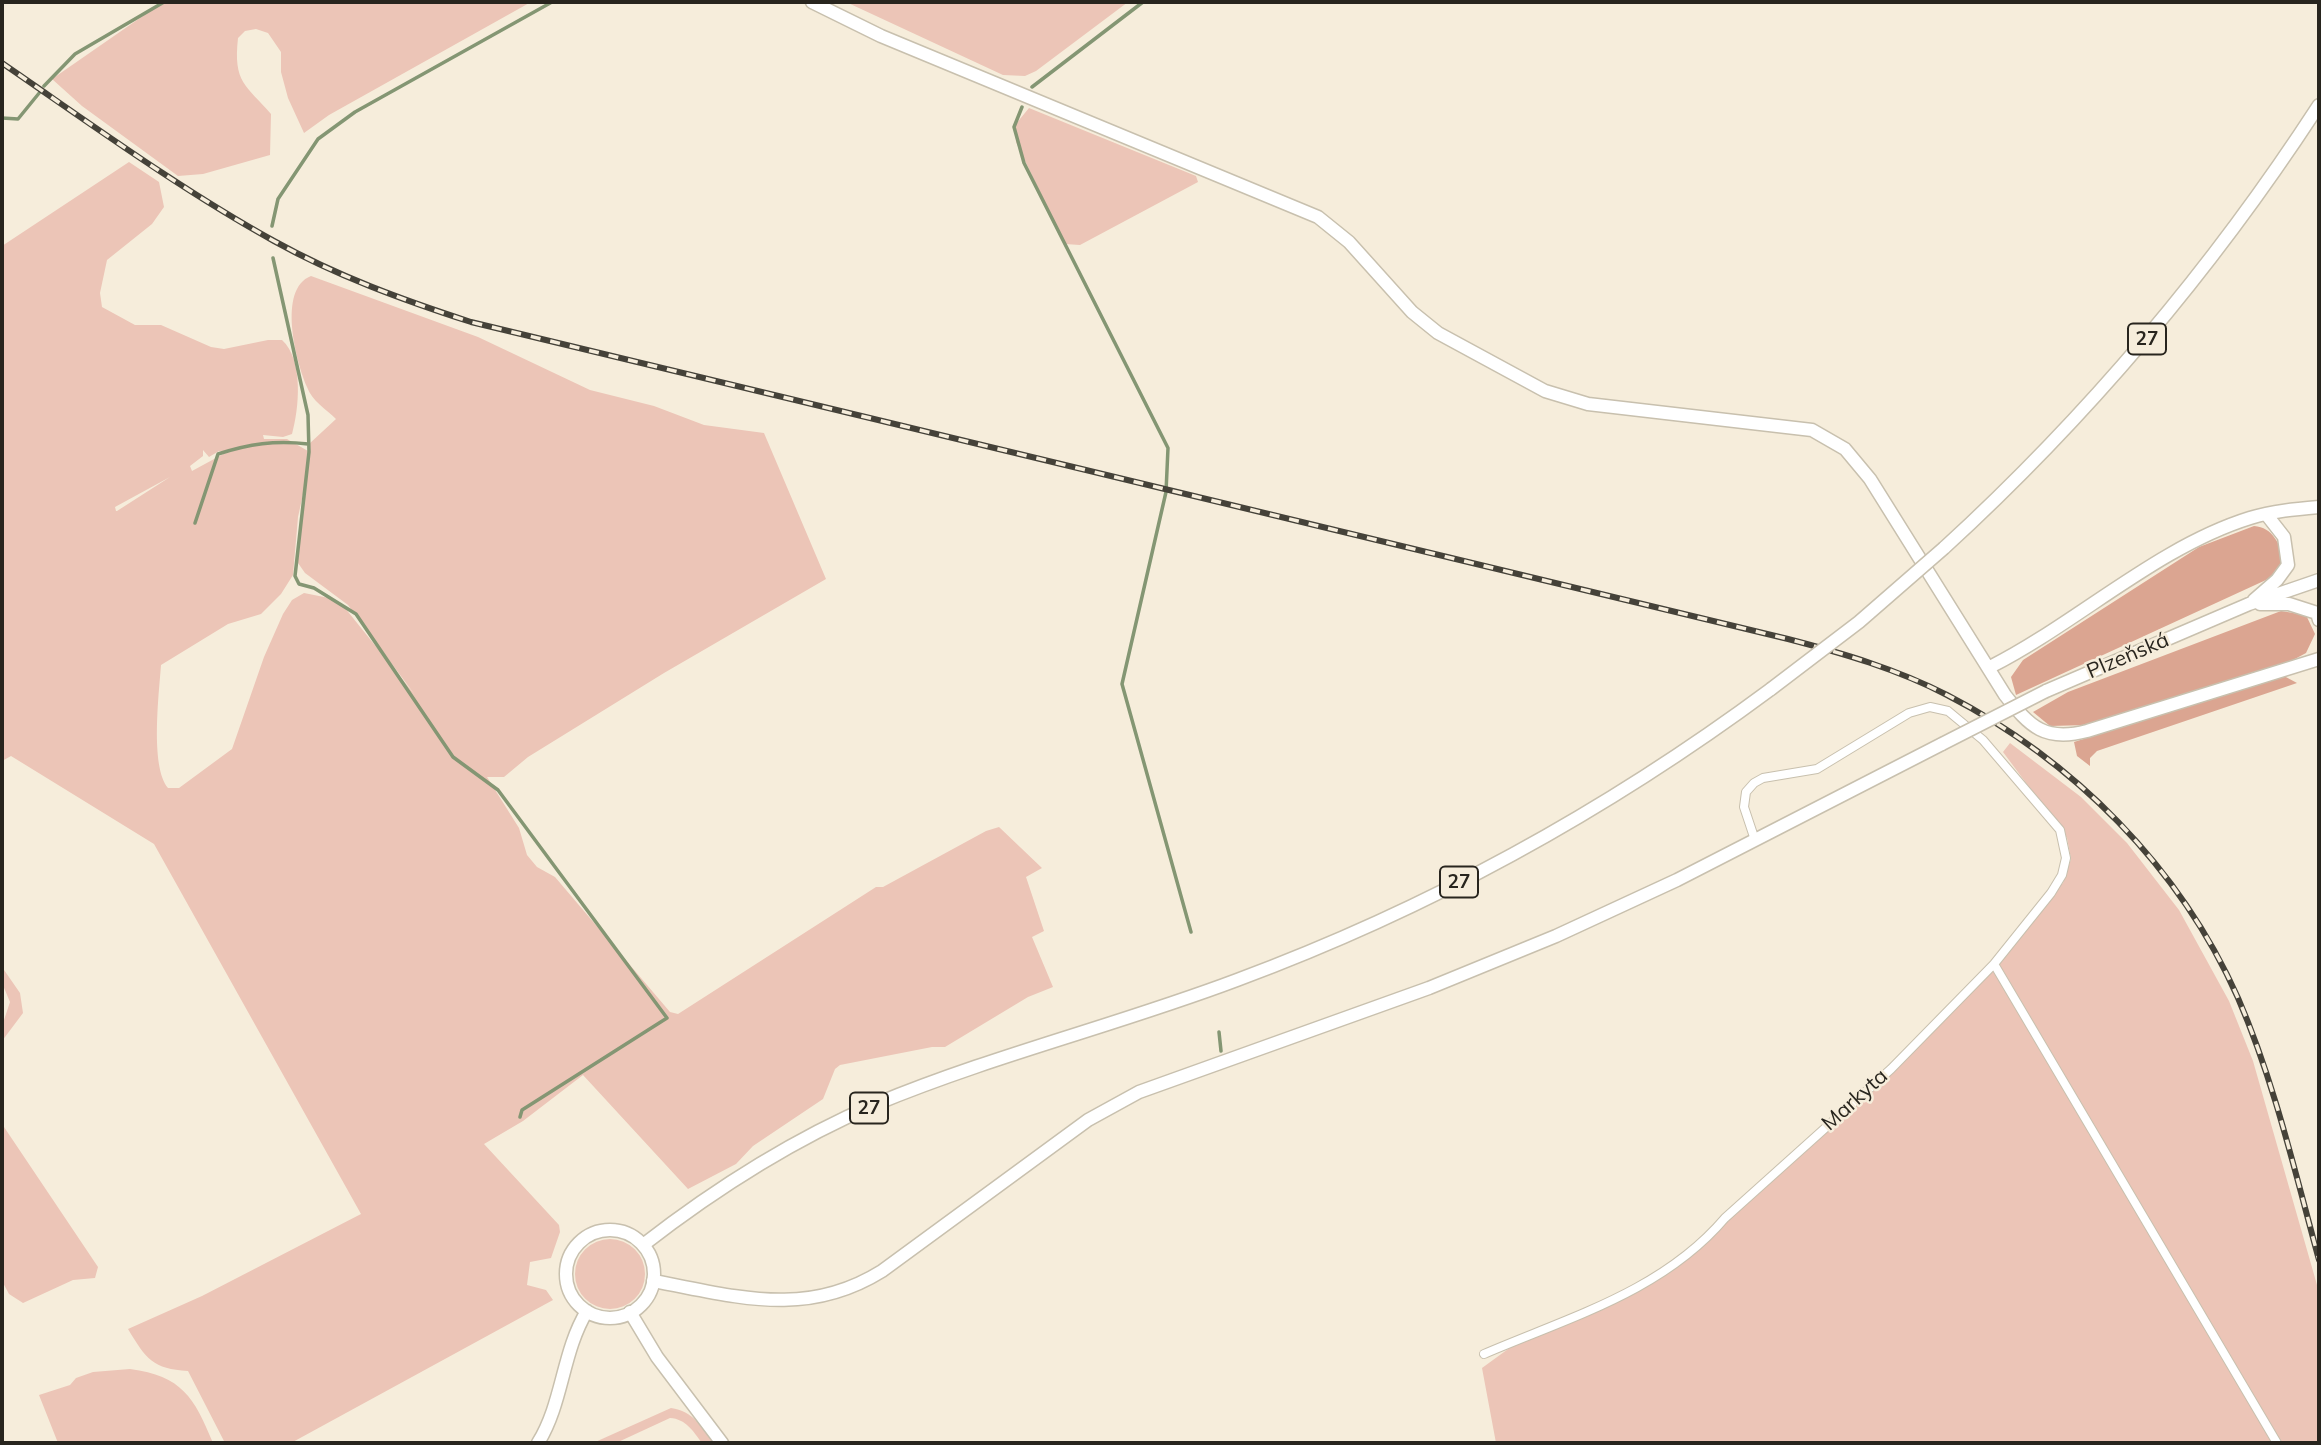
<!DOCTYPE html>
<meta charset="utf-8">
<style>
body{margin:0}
#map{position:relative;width:2321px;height:1445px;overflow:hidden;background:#f6eddb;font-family:Mulish,sans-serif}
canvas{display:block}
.frame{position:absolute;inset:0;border:4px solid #28251e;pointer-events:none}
</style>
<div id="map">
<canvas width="2321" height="1445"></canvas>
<div class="frame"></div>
</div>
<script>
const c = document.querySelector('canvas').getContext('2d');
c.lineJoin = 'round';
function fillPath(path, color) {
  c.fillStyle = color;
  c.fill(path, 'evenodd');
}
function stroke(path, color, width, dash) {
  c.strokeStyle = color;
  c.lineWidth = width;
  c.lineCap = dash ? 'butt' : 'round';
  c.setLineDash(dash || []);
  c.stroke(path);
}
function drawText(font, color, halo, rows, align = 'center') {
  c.font = font + ' Mulish,sans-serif';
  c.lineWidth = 5;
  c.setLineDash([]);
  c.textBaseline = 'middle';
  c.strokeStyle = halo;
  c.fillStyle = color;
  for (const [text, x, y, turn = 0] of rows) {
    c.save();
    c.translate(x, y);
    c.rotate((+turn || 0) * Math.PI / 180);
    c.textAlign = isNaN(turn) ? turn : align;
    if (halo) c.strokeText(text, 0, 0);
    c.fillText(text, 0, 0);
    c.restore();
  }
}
const green = new Path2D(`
 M163 2H531L329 115 304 133 288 98 281 72V52L268 33 256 29 245 31 238 38C233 83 246 85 271 114L270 155 203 174 178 176 82 106 52 79Z
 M846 2H1128L1036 71 1025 76 1003 75Z
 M1029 108 1196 176 1198 182 1080 245 1065 244 1016 142 1015 125Z
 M129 162 159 182 164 207 152 224 107 260 100 293 102 307 135 325H161L211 347 224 349 268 340H282C304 360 299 409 292 434L283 437 263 435 264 439H287L308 451 309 444 336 419C326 409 312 401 307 387 296 362 277 289 311 276L478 337 590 390 654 406 704 425 764 433 826 579 664 673 528 757 504 777H487L519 828 527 855 537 867 555 877 670 1012 678 1014 876 887H883L986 831 999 827 1042 868 1026 877 1044 931 1032 937 1053 987 1028 997 945 1047H932L840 1065 835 1069 823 1099 753 1146 736 1164 688 1189 583 1075 523 1121 484 1144 559 1225 560 1232 551 1258 530 1262 527 1285 546 1290 553 1300 291 1443H225L188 1371C153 1369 146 1359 128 1329L202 1296 361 1214 154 844 11 756 2 761V246ZM203 450 209 457 219 451 227 452 192 471 190 466 203 456ZM307 476 298 539V563L305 573 348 605 415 695 345 608 334 599 304 593 292 600 283 614 264 657 232 749 179 788H168C150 766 159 694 161 665L228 624 261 614 281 594 293 575 298 517ZM170 477 117 511H116L115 507Z
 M2010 743 2081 797 2127 843 2179 910 2229 1001 2253 1061 2319 1292V1443H1496L1482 1368 1526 1336 1661 1275 1891 1069 2063 883 2071 859 2067 838 2003 752Z
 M2 967 20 993 23 1013 2 1041V1026L10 1002 2 983Z
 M2 1124 98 1267 95 1278 73 1280 23 1303 9 1294 2 1281Z
 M575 1274a35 35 0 1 1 70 0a35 35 0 1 1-70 0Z
 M130 1369C182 1376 194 1397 213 1443H58L39 1395 70 1385 76 1378 93 1372Z
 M671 1408C693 1411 702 1427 714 1443H702C693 1431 686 1419 670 1418L616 1443H593Z`);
const forest = new Path2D(`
 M2254 526C2273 527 2280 545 2285 561L2279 574 2016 695 2011 677 2023 660 2199 547Z
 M2281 611 2306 615 2315 634 2306 653 2293 660 2088 725 2050 726 2033 712 2068 692Z
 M2284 676 2297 683 2097 751 2090 758V766L2077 756 2074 742Z`);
const stream = new Path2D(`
 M44 86 75 54 164 2
 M1032 87 1143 2
 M1022 107 1014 127 1024 163 1168 448 1166 492 1122 684 1191 932
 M2 118 18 119 40 92
 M272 226 278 199 318 139 355 112 552 2
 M273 258 308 415 309 452 295 576 299 584 314 588 356 614 453 757 498 790 667 1018 522 1110 520 1117
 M195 523 218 454C249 444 275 440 308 444
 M1219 1032 1221 1051`);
const street = new Path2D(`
 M1994 964 2277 1443
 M1484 1354C1570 1317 1663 1291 1725 1218L1891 1069 1994 964 2051 893 2062 875 2066 858 2060 830 1983 740 1948 711 1930 707 1909 713 1817 769 1763 778 1754 783 1746 792 1744 807 1755 840`);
const secondary = new Path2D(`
 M812 2 881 36 1318 217 1349 242 1412 312 1438 333 1545 391 1588 404 1812 430 1845 449 1870 479 2005 695C2030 727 2045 742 2087 731L2319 659
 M2254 600 2277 580 2288 565 2284 537 2266 514
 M2260 604H2289L2317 613 2319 620
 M1990 667C2077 623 2157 547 2250 518 2273 511 2296 509 2319 507
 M2046 691 2249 604 2319 580
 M653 1281C736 1296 805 1319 882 1271L1088 1120 1139 1092 1429 988 1556 936 1677 880 1942 744
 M630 1312 657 1357 722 1443`);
const primary = new Path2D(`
 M1944 548C2088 416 2213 268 2319 105
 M566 1274a44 44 0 1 1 88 0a44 44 0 1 1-88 0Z
 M643 1245C715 1189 792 1140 876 1104 994 1055 1118 1025 1237 980 1428 909 1608 810 1771 689
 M538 1443C563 1403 562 1352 587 1311`);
const rail = new Path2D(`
 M2 63C91 124 180 189 274 241 337 276 403 300 471 322L1788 639C1842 653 1897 669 1947 695 2073 760 2180 867 2238 998 2274 1081 2295 1172 2319 1260`);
const secondaryBridge = new Path2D(`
 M1942 744 2046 691`);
const primaryBridge = new Path2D(`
 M1771 689 1859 622 1944 548`);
const shields = [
 [2147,339,38],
 [1459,882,38],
 [869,1108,38]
];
const shieldNames = [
 ["27",2147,339],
 ["27",1459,882],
 ["27",869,1108]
];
const streetNames = [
 ["Plzeňská",2128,656,-23],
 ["Markyta",1855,1100,-42]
];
fillPath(green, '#ecc5b7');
fillPath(forest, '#dba591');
stroke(stream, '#849673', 3.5);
stroke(street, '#c8c0ae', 10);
stroke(secondary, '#c8c0ae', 15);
stroke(primary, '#c8c0ae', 15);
stroke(street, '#fff', 8);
stroke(secondary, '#fff', 12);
stroke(primary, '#fff', 12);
stroke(rail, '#454239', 6);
stroke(rail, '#f6eddb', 3.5, [10]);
stroke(secondaryBridge, '#c8c0ae', 15, []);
stroke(primaryBridge, '#c8c0ae', 15, []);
stroke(secondaryBridge, '#fff', 12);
stroke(primaryBridge, '#fff', 12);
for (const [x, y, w] of shields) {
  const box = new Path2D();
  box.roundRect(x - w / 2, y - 15.5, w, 31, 5);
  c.fillStyle = '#f6eddb';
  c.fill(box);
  stroke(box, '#28251e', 2);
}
drawText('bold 19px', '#28251e', null, shieldNames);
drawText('21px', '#28251e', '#f6eddb', streetNames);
</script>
